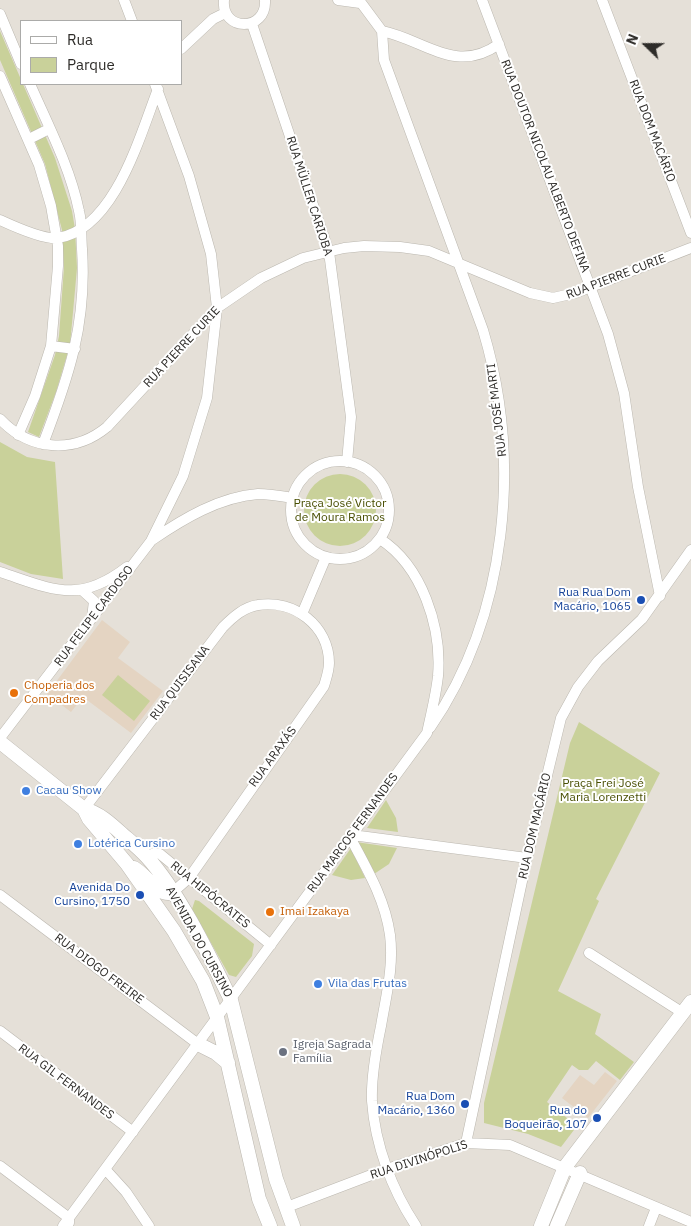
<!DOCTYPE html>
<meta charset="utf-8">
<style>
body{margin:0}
#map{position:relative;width:691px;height:1226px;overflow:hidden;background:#e5e0d8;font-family:"IBM Plex Sans",sans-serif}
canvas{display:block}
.legend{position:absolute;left:20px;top:20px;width:162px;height:65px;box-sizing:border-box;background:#fff;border:1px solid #ababa9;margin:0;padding:6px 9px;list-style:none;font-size:15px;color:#2e2c29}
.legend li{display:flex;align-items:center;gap:10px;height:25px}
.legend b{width:25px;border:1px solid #ababa9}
.north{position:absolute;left:621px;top:20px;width:50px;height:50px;-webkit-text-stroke:4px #fff;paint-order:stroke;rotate:292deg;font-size:14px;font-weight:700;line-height:20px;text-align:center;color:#2e2c29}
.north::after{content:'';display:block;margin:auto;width:18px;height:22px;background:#2e2c29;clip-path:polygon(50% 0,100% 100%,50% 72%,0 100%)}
</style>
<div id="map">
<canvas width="691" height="1226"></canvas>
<ul class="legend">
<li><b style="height:6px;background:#fff"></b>Rua</li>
<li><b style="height:14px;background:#c9d19a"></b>Parque</li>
</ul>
<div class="north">N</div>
</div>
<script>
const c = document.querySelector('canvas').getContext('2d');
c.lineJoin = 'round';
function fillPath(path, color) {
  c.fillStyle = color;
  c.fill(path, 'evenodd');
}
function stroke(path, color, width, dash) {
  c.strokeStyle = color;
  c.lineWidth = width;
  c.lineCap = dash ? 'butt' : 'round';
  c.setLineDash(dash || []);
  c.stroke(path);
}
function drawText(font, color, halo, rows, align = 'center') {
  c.font = font + ' "IBM Plex Sans",sans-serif';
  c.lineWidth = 4;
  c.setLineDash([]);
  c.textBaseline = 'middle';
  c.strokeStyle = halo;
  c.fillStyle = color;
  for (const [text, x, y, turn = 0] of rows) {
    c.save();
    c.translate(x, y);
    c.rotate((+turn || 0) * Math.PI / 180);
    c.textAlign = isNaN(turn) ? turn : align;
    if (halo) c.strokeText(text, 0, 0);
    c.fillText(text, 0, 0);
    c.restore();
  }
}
const education = new Path2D(`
 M102 620 130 642 118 658 163 691 131 733 83 697 71 712 47 694Z
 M605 1072 617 1081 588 1118 562 1098 580 1075 594 1085Z`);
const green = new Path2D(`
 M0 31 55 158 72 211 75 229 77 268 70 345 56 392 39 437 28 432 55 355 59 336 64 267 62 230 45 164 0 60Z
 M0 442 27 457 55 462 63 579 31 574 0 562Z
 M304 510a36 36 0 1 1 72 0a36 36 0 1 1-72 0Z
 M118 675 150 701 134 721 102 695Z
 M579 722 660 773 596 899 599 901 558 991 601 1014 595 1034 634 1062 620 1080 596 1061 588 1070H579L572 1065 547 1102 577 1126 561 1147 528 1134 484 1123V1103L570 743Z
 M386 800 396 818 398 832 367 828Z
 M356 842 397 848 389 864 374 874Z
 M351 848 365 878 351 880 332 875Z
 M195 900 199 901 254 944 252 956 236 977 229 975 192 909Z`);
const street = new Path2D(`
 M124 0 132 21
 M224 0C221 32 267 32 265 0
 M338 0 360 3
 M359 0 382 31
 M482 0 608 334 624 393 638 487 660 596
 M602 0 691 233
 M0 14 21 64
 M252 24 329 252 351 417 347 462
 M382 31 384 60 483 330C522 460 508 615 430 728
 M382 31C425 40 456 75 499 44
 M181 49 213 19 225 13
 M0 76 39 165 51 206 58 246V266L51 346 35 396 18 435
 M30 84C48 125 70 167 79 211 82 223 81 237 82 249 87 323 69 376 43 444
 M29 139 49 129
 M0 220C13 226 44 240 58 238 115 229 140 135 158 89
 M51 346 75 349
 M0 419C29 450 73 455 107 427L217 308 261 278 303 258 344 248 364 246 400 247 429 251 530 293 553 298 575 293 691 248
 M291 510a49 49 0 1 1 98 0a49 49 0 1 1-98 0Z
 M152 540C183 519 219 497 258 494 269 494 281 496 293 498
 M0 572C52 589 78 605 127 567
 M83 591 94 601 92 618
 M302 614 326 557
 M0 738 151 541 183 476 207 398 217 308 211 254 189 176 155 84
 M84 809 223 627C233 617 244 607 258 605 294 599 329 626 329 663 329 671 326 679 324 686L189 878 173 892
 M352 835 527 858
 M350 837C367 869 385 899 390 935 394 966 386 996 381 1026 376 1050 371 1077 372 1101 375 1145 392 1190 416 1226
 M148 857 154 853 160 854 271 945
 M0 895 198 1044
 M589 953 683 1013
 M0 1031 133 1132
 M466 1143 527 858 561 718 578 687 598 661 642 619 691 550
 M0 1166 69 1218V1223
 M106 1170 126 1192 149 1226
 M287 1207 387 1169 466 1143 510 1145 691 1222
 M63 1226 427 733C431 714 436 695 438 676 442 627 422 566 380 539
 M649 1226 656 1208`);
const secondary = new Path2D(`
 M0 742 84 809 89 819 127 864 174 931 203 981 217 1017 259 1199 270 1226
 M84 809C99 813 110 823 122 834 130 841 140 849 147 857 179 892 210 957 231 1000L276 1179 293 1226
 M134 868C147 875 158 898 173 892
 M198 1044 216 1053 228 1063
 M541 1226 565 1167 691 1002
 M557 1226 580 1173`);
const markers = [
 [641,600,5,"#1a4fb4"],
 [14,693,5,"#e8710a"],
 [26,791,5,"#3f7fe0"],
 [78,844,5,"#3f7fe0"],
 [140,895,5,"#1a4fb4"],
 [270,912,5,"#e8710a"],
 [318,984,5,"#3f7fe0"],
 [283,1052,5,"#6b7280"],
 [465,1104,5,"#1a4fb4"],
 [597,1118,5,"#1a4fb4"]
];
const streetNames = [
 ["RUA DOM MACÁRIO",652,131,69],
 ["RUA DOUTOR NICOLAU ALBERTO DEFINA",545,166,69],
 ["RUA MÜLLER CARIOBA",309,196,72],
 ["RUA PIERRE CURIE",616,277,-21],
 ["RUA PIERRE CURIE",182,347,-47],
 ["RUA JOSÉ MARTI",497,410,-97],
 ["RUA FELIPE CARDOSO",94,616,-53],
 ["RUA QUISISANA",180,683,-53],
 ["RUA ARAXÁS",273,757,-54],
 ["RUA DOM MACÁRIO",535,826,-77],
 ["RUA MARCOS FERNANDES",353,833,-54],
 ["RUA HIPÓCRATES",210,895,39],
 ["AVENIDA DO CURSINO",199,942,61],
 ["RUA DIOGO FREIRE",99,969,37],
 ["RUA GIL FERNANDES",66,1082,37],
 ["RUA DIVINÓPOLIS",419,1160,-18]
];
const parkNames = [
 ["Praça José Victor",340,504],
 ["de Moura Ramos",340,518],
 ["Praça Frei José",603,784],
 ["Maria Lorenzetti",603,798]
];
const transitNames = [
 ["Rua Rua Dom",631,593],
 ["Macário, 1065",631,607],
 ["Avenida Do",130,888],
 ["Cursino, 1750",130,902],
 ["Rua Dom",455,1097],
 ["Macário, 1360",455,1111],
 ["Rua do",587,1111],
 ["Boqueirão, 107",587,1125]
];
const foodNames = [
 ["Choperia dos",24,686],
 ["Compadres",24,700],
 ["Imai Izakaya",280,912]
];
const shopNames = [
 ["Cacau Show",36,791],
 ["Lotérica Cursino",88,844],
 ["Vila das Frutas",328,984]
];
const worshipNames = [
 ["Igreja Sagrada",293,1045],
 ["Família",293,1059]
];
fillPath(education, '#e4d4c2');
fillPath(green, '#c9d19a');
stroke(street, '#bbb7af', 11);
stroke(secondary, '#bbb7af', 15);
stroke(street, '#fff', 10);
stroke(secondary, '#fff', 14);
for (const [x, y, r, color] of markers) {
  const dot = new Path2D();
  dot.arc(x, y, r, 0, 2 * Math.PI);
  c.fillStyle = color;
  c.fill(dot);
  stroke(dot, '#fff', 2);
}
drawText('12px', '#2e2c29', '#fff', streetNames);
drawText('12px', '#494f03', '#fff', parkNames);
drawText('12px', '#164399', '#fff', transitNames, 'right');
drawText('12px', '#c56008', '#fff', foodNames, 'left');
drawText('12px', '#366cbe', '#fff', shopNames, 'left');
drawText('12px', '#5b616d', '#fff', worshipNames, 'left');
</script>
